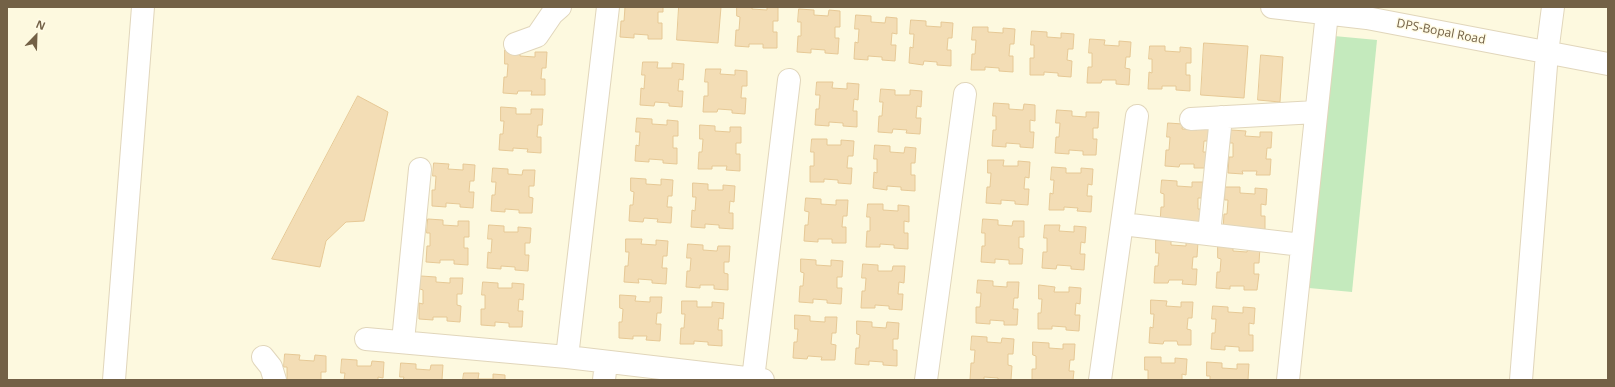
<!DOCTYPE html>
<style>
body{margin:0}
#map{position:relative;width:1615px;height:387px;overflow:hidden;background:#fdf9df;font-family:"Open Sans",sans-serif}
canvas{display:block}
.frame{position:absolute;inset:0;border:8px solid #736146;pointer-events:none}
.north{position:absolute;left:16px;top:16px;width:40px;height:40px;-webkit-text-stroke:3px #fffbe5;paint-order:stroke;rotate:23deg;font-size:11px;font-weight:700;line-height:16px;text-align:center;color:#736146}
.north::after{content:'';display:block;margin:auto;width:14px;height:18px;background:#736146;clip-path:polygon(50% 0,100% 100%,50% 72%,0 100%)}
</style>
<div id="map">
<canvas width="1615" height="387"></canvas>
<div class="frame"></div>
<div class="north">N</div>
</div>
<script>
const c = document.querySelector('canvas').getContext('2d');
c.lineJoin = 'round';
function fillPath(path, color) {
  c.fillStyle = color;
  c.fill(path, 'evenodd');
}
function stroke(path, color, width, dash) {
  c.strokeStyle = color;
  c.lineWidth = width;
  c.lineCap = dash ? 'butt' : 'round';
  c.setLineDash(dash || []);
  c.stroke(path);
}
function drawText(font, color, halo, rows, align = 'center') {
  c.font = font + ' "Open Sans",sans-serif';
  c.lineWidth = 3;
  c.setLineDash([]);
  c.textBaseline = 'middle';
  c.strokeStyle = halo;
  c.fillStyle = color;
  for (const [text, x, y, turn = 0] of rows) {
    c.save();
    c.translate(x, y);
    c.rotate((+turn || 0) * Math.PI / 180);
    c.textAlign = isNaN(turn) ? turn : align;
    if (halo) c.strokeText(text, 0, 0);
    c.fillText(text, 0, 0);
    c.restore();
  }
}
const green = new Path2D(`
 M1334 36 1377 40 1352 292 1309 288Z`);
const building = new Path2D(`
 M621 7H663V12H658V23H662V39H648V35L634 34V38L620 37 621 21H624L625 7Z
 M679 7H721L718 43 677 40Z
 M737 7H752V9L767 10V7H778V21H773V32H777V48H763V44H749V47L735 46 736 30H739L740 17 737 16Z
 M799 9 814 10V15L828 16 829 10 840 11V27H835V38H839L838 54 825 53V50L811 49V53L797 52 798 36H801V22H798Z
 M856 15 871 16V22L885 23 886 17 897 18V34L892 33 891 45H896L895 61 882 60V57L868 56V60L854 59 855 42 858 43 859 29H855Z
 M911 20 926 21V26L941 27V22L953 23 952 38H948L947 50H951V66L937 65V62L924 61 923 65 909 63 910 47 913 48 914 34H910Z
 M973 27H988V32L1003 33V28L1015 29 1014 44H1010L1009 56H1013V72L999 71V68L985 67V70H971L972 54H975L976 40H972Z
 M1032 31 1047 32V37L1061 38V33L1074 34 1073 49H1068L1067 60 1072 61 1071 77 1058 76V73L1044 72V75H1030V58H1034V45H1031Z
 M1090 39 1105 40 1104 45 1119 46V41L1131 42 1130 57H1126L1125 68 1130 69 1129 85 1116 84V80H1102L1101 83H1087L1088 67H1092V53H1089Z
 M1204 43 1248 46 1244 98 1201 95Z
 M1150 46H1165V51L1180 52V47L1191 48V63H1186V75H1190V91L1176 90V86H1162V89H1148L1149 72 1152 73V59H1149Z
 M505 50 520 51V56L535 57V52H547L546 68H542L541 79H545V95H531L532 91H518L517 94 503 93 504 77H507L508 64H505Z
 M1261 55 1283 57 1280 102 1258 100Z
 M643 62H658L657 68H672V63L684 64 683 80 679 79 678 91H683L682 107 669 106V103L655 102 654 106 640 105 641 88 644 89 645 75H642Z
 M706 69H721L720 74 735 75V70L747 71V86H742L741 98H746L745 114 732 113V110L718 109 717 112H703L704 96H708V82H705Z
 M817 82H833L832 88 847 89V83L859 84 858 100 854 99 853 111H857V127L843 126V123L829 122V126L815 125 816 109H819L820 95H816Z
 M881 89 895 90V95H910V90L922 91 921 107 917 106 916 118H921L920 134 906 133 907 130 893 129 892 133 878 132 879 116H882L883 102H880Z
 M358 96 388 112 364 221 346 222 326 241 320 267 272 259Z
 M994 103 1009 104V109L1023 110 1024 104 1035 105V121L1030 120V132H1034L1033 148 1020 147V144L1006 143V147L992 146 993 130H996V116H993Z
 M501 107 516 108V114H531V109H543L542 125H538L537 137H541V153L527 152 528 149 513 148V151L499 150 500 134H503L504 121H501Z
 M1057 110 1072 111V116L1086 117V112H1099L1098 128H1093V139H1097L1096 155H1083V151L1069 150V154L1055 153 1056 137H1059L1060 123H1056Z
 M637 118 652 119V124L667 125V120L678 121V136H673V148H677V164L663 163V160L649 159V162L635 161 636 145 639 146 640 132H636Z
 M1168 123 1183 124 1182 129 1197 130V125H1209L1208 141H1204L1203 152H1208L1207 168H1194V164H1180L1179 167 1165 166 1166 150H1169L1170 137H1167Z
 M700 125 715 126V131L730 132V127H741V143H736V154H740V171L726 170 727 166H712V169H698L699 152H702L703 139H700Z
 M1231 130 1246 131 1245 136 1260 137V132H1272L1271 148H1267L1266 159H1271L1270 175H1256L1257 171H1242L1243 174 1228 173 1229 157H1233V143H1230Z
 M812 139H827V145H841V140L854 141 853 156H848L847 168H852L851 184 838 183V180L824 179V182H810V166H814V152H811Z
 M875 145 890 146V152L904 153 905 147 916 148 915 163H911V175H915V191L901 190V187L887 186V190L873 188 874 172 877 173V159H874Z
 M988 160H1004L1003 166H1018V161L1030 162 1029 178 1025 177 1024 189H1029L1028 205 1015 204V201L1001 200V204L986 203 987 187H990L991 173H988Z
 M434 163 449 164 448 169 463 170V164L475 165 474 181H470L469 192H474L473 208 460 207V204L446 203V207L432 206V190H435L436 176H433Z
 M1052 167 1066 168V173H1081V168L1093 169 1092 185 1088 184 1087 196H1092L1091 212 1077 211 1078 208 1064 207V210H1049L1050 193 1053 194 1054 180H1051Z
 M493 168 508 169V174L522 175 523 170H535L534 186H529V197L533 198 532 213H519V210L505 209V212L491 211 492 195H495L496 182H492Z
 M631 178 646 179V184L661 185V179L673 180 672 196H668L667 207H672L671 223 657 222 658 219 644 218 643 222 629 221 630 205H633L634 192 631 191Z
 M1162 180 1177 181V186L1192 187V182H1203V198H1198V209H1202V225L1160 223 1161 207H1164V194L1161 193Z
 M693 183 708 184V190H723V185L735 186 734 202 730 201 729 213H733V229L719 228V225L705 224V228L691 227 692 210 695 211 696 197H693Z
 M1225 187H1240V193L1255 194V188L1267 189 1266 205 1261 204V216H1265V232L1223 230 1224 214H1227L1228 200H1225Z
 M806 198 821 199V204L836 205V200H848L847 216H843L842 227H846V243H832V239H818V242L804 241 805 225H808L809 212 805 211Z
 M868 204H883V210L898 211V205L909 206V222L904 221V233H908V249L894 248V245L880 244V247H866L867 231H870V217H867Z
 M428 219 443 220V225L458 226V221H469V237H464V248H468V265L454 264V260H440V263L426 262 427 246H430V233H427Z
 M983 219 998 220V225L1012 226 1013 221H1024V237H1019V248L1023 249 1022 264H1009V260L995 259V263L981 262 982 246H985V233H982Z
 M489 225 504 226V232H518V227L531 228 530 243H525V255H529L528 271 515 270V267L501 266V269L487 268 488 252 491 253 492 239H488Z
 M1045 225H1060L1059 231 1074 232V226L1086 227 1085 243 1081 242 1080 254H1085L1084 270 1071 269V266L1057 265 1056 269 1042 268 1043 252H1047V238H1044Z
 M626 239H642L641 244 656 245V240L668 241 667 256H663L662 268H667L666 284 652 283V280L638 279 639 283 624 282 625 266H628L629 252H626Z
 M1156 240H1171V245L1186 246V241L1198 242 1197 257H1193L1192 269H1197L1196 285 1182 284 1183 280H1169L1168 283H1154L1155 266H1158L1159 253H1156Z
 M688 244 703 245V250L717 251 718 246H730L729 262H724V273L728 274V290L714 289V285H700V288L686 287 687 271H690L691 258H687Z
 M1218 245 1233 246V251L1247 252 1248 247H1260L1259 263H1254V274H1259L1257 290H1244V286H1230V289L1216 288 1217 272H1220L1221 259 1218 258Z
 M801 259 816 260V265L831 266V260L843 261 842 277H837V288H842L841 304 827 303V300L813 299V303L799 302 800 286H803L804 273 801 272Z
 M863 264 878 265V271H892L893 266H905L904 283 899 282 898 294H903L902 310 889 309V306L875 305V308H861L862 291H865L866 278H862Z
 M421 276 436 277V282L450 283V278H463L462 294H457V305L461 306 460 322 447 321V317H433V320L419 319V303L423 304V290L420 289Z
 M978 280 993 281V286L1007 287V282H1019L1018 298H1014L1013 309H1018L1017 325H1004V321L990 320V324L976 323V307H980L981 293H977Z
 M483 282 498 283V288H512V283L524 284 523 300 519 299 518 311H523L522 327H509V323L495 322V326L481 325V309H485V295H482Z
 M1039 285 1055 287 1054 292H1069V287L1081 288 1080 304 1076 303 1075 315H1080L1079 331 1066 330V327L1052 326V329H1038V313H1041L1042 299H1039Z
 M620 295 636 296 635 301 650 302V297H662L661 313H657L656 324H661L660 341 646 340 647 336H633V339L619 338V322H622L623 309 620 308Z
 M1151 300 1167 301 1166 306 1181 307V302H1193L1192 318H1188L1187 329 1191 330V345H1178L1177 341H1164L1163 344 1149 343 1150 327 1153 328 1154 314H1151Z
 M682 301H697V307H712V302L724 303 723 319 719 318 718 330H722V346L708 345V342L694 341V344H680L681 328H684L685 314H682Z
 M1213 306 1228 307V312L1243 313V307L1255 308 1254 324 1249 323V335H1253V351H1239V347L1225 346V350L1211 349 1212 333H1215L1216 319H1212Z
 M795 315 810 316V321L825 322V317H837L836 333H832L831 344 836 345 835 360H821L822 357 808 356 807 359 793 358 794 342H797L798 329H795Z
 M857 321 872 322V327L886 328 887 322 899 323 898 339H893V350H897V366L883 365V362L869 361V365L855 364 856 348H859L860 335 857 334Z
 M972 336 987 337V342L1001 343 1002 338 1014 339 1013 354H1008V365L1012 366 1011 380H998V378L984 377V380H970L971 363H974L975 350H971Z
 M1033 342 1049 343V348L1063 349V344H1075L1074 360H1070L1069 371H1074L1073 380H1032V369H1036V356L1033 355Z
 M285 354 300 355 299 360 314 361 315 355 326 356V372H321V380H287V367H284Z
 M1145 357H1161V363H1175V358L1187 359 1186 375 1182 374V380H1148V370H1145Z
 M342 359 357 360V366H371L372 361 384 362 383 378 378 377V380H344L345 373H341Z
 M1207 362 1222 363V368L1237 369V364H1249L1248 380H1210V376H1207Z
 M401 363 416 364V369L430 370 431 365H443L442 380H403L404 377H400Z
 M464 373H479L478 379H493V374L505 375V380H463Z`);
const minor = new Path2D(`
 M1272 7 1367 18 1608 64
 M515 44 537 36 552 14 560 7
 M1191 119 1316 112
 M1122 224 1302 245
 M1209 234 1221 117
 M366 339 567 357 763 380
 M403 341 420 169
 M263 357 271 367 275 380
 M567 357 608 7
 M753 379 789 80
 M114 380 143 7
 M604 380 606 362
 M926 380 965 94
 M1100 380 1137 116
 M1288 380 1327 13
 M1521 380 1547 53 1553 7`);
const streetNames = [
 ["DPS-Bopal Road",1441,32,11]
];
fillPath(green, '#c4eabd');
fillPath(building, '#f3ddb5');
stroke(building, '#e6c895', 1);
stroke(minor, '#e1d6bb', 24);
stroke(minor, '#fff', 22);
drawText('12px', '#736146', '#fffbe5', streetNames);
</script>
